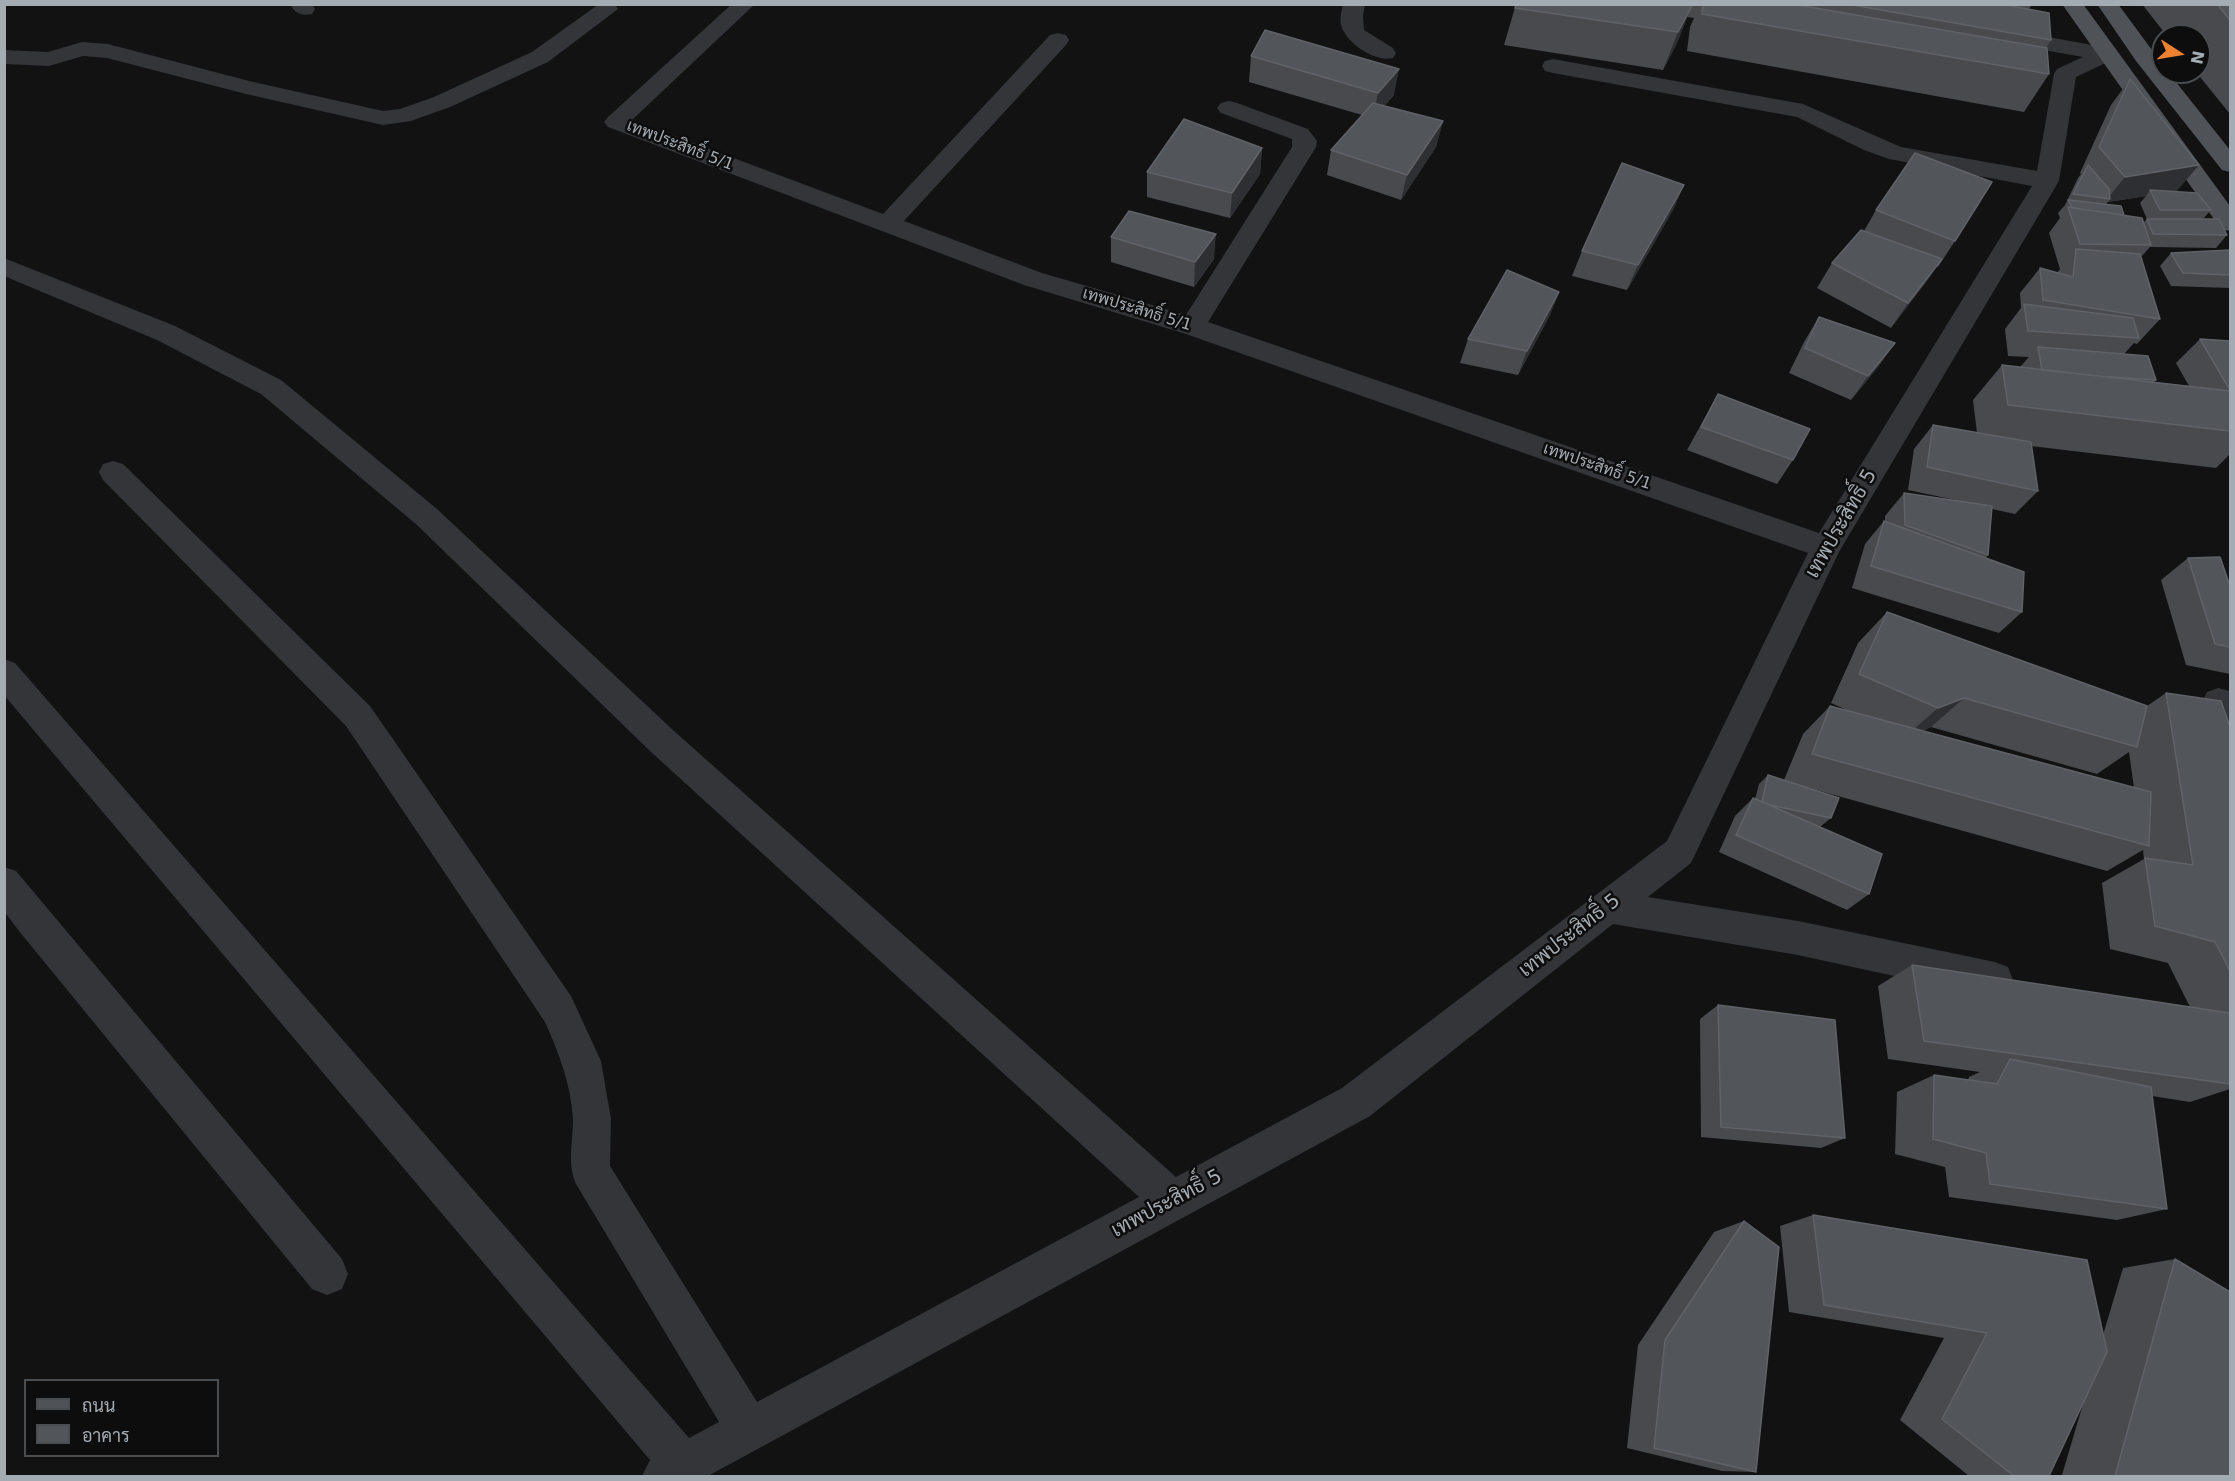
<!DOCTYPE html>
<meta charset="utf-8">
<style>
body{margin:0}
#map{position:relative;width:2235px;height:1481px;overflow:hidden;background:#121213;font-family:"DejaVu Sans",Sarabun,sans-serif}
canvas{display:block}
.frame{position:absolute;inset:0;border:6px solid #a4acb3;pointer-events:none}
.legend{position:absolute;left:24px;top:1379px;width:195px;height:78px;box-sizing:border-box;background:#0d0d0e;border:2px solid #494d50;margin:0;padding:8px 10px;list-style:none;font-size:18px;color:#a4acb3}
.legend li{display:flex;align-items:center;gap:12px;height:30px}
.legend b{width:30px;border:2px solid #494d50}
.north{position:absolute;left:2151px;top:24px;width:60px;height:60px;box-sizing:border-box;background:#0d0d0e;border:2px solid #494d50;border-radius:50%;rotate:102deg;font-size:16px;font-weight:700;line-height:24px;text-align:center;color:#a4acb3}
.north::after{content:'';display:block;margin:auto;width:21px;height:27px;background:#ec8231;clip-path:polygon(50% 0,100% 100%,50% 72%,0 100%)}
</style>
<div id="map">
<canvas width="2235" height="1481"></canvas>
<div class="frame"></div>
<ul class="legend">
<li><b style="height:8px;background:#4f5357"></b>ถนน</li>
<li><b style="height:16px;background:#525559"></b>อาคาร</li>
</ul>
<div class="north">N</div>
</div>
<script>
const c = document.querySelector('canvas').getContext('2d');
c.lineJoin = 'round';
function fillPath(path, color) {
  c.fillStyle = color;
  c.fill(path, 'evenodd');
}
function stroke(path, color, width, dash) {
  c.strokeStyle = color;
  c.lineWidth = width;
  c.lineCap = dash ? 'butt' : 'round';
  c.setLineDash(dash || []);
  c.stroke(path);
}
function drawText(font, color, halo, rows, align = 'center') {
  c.font = font + ' "DejaVu Sans",Sarabun,sans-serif';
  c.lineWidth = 5;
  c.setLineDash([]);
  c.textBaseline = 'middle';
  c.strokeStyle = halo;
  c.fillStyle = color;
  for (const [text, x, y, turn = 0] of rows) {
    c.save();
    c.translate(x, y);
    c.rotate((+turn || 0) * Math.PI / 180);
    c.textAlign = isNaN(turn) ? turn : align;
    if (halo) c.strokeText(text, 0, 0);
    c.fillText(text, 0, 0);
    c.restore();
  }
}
const minor = new Path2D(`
 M290 4H312L315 9 312 14C300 16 296 14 290 4Z
 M599 4H615L618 9 548 62 450 107 411 121 383 125 246 94 107 58 83 56 49 66 4 64V50L48 52 82 42 108 44 249 81 383 111 400 109 434 97 532 52Z
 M732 4H755L632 120 883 214 1050 35 1058 33 1066 35 1069 40 1066 45 904 221 1042 273 1186 315 1292 147V139L1221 113 1217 108 1221 103 1229 101 1237 103 1308 129 1317 141 1316 147 1208 322 1819 533 2032 186 1889 159 1864 150 1797 117 1553 73 1545 71 1542 66 1545 61 1553 59 1803 104 1901 147 2037 171 2054 74 2057 69 2083 57 2004 43 1996 41 1993 36 1996 31 2004 29 2114 49 2117 54 2114 59 2076 77 2059 181 1839 552 1691 863 1648 897 1798 921 1995 962 2008 967 2013 980 2008 993 1995 998 1798 955 1613 924 1370 1116 708 1476H642L650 1460 4 695V659L15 663 689 1438 719 1422 576 1184C567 1163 573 1142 573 1120 571 1085 559 1053 545 1022L346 726 103 480 99 472 103 464 113 461 123 464 370 706 571 996 601 1061 611 1119 610 1166 757 1402 1139 1197 650 751 417 525 261 394 157 340 4 276V258L175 326 281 380 437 509 674 731 1176 1177 1342 1088 1667 841 1808 553 1183 333 1024 285 608 127 604 122 608 117Z
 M1343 4H1365L1363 15 1364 30 1393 48 1396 53 1393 58C1375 62 1349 45 1342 28 1339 21 1341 12 1343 4Z
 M2218 688 2230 691V740L2218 736 2202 702 2207 692Z
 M4 867 16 871 342 1259 348 1274 342 1289 327 1295 312 1289 19 931 4 911Z`);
const major = new Path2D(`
 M2062 4H2083L2230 206V231L2221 229Z
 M2097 4H2118L2163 65V72H2168L2230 150V172L2222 170 2136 61Z`);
const wall = new Path2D(`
 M1516 4H2032L2029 9 2051 40 2046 48 2049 74 2024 112 1687 51 1690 27 1694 18 1687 17 1677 43 1663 70 1504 45Z
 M2142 4H2230V114L2196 72H2199V36H2167Z
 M1251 56 1394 95 1384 106 1443 121 1436 147 1401 200 1327 175 1331 150 1362 115 1249 82Z
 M2130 79 2177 191H2172L2211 210 2203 219 2227 235 2216 248 2150 247 2141 257 2160 319 2137 344 2134 343 2124 354 2156 380 2154 382 2189 386 2176 363 2200 339 2230 341V454L2216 468 2031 446 2038 491 2015 514 1992 509 1988 555 1986 558 2022 612 1999 633 1852 588 1865 544 1884 521H1885V516L1904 493 1960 501 1908 490 1914 449 1933 425 1977 433 1973 400 2002 365 2020 367 2029 357 2008 356 2005 329 2021 308 2020 293 2040 268 2057 273 2060 269 2049 233 2060 218 2058 213 2065 205 2078 178 2081 174 2080 173 2111 105ZM2146 196 2140 203 2147 219 2144 222 2124 215 2106 204 2108 202Z
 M1262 148 1260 174 1230 218 1147 197V172Z
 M1684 185 1673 210 1627 290 1572 276 1582 251Z
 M1876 210 1955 241 1938 267 1937 266 1891 328 1817 288 1832 263 1864 231Z
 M1111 237 1214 259 1194 287 1111 262Z
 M2230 250V288L2171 286 2160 266 2171 253Z
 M1559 292 1549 317 1518 375 1460 363 1468 339Z
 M1819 317 1895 343 1878 367 1851 400 1789 373 1804 342Z
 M1718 394 1793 460 1777 484 1687 450Z
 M2188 558 2230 586V674L2186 665 2161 580Z
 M1887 612 2147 706 2166 693 2230 727V1089L2190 1102 2152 1096 2167 1209 2117 1220 1949 1197 1945 1167 1895 1154 1897 1092 1934 1075 1968 1080 1969 1077 1980 1072 1888 1059 1878 986 1912 965 2190 1007 2168 963 2110 949 2102 883 2144 859 2143 850 2107 871 1802 786 1831 818 1820 827 1869 894 1847 910 1719 852 1735 816 1753 798 1755 799 1759 784 1768 775 1784 780 1803 734 1830 706 1847 710 1831 703 1858 643ZM1931 727 2097 774 2129 752 2134 788 1922 731Z
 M1718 1005 1845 1138 1821 1148 1701 1137 1700 1019Z
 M1813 1215 2103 1335 2123 1268 2175 1259 2230 1476H2064L2062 1475 2083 1404 2049 1476H1969L1900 1420 1944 1338 1789 1312 1780 1226Z
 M1744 1221 1756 1472 1722 1471 1627 1448 1638 1345 1714 1232Z`);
const shadedWall = new Path2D(`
 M1692 6 1677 43 1663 70 1678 32Z
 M1399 69 1394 95 1373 119 1378 93Z
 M1443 121 1436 147 1401 200 1407 175Z
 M1262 148 1260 174 1230 218 1232 193Z
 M2199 165 2177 191 2152 195 2150 190 2146 196 2108 202 2110 199 2108 198 2125 177Z
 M1684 185 1673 210 1627 290 1638 265Z
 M1216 234 1214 259 1194 287 1195 262Z
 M1942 259 1925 284 1891 328 1908 303Z
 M1559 292 1549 317 1518 375 1527 351Z
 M1895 343 1878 367 1851 400 1868 376Z
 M1964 698 1931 727 1906 736 1938 708Z`);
const building = new Path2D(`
 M1516 4H1685L1692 6 1678 32 1515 8Z
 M1703 4H1792L2047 48 2049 74 1702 14Z
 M1847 4H2000L2049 13 2051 40Z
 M2217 4H2230V20Z
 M1265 30 1399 69 1378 93 1251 56Z
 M2130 79 2199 165 2125 177 2099 147Z
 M1373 103 1443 121 1407 175 1331 150Z
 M1184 119 1262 148 1232 193 1147 172Z
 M1915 153 1992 182 1955 241 1876 210Z
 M1622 163 1684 185 1638 265 1582 251Z
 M2088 165 2109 189 2110 199 2073 194Z
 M2150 190 2197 193 2211 210H2160Z
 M2068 200 2121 206 2124 215 2072 208Z
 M2068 207 2142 218 2151 245 2080 244Z
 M1129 211 1216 234 1195 262 1111 237Z
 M2147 219H2219L2227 235 2153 234Z
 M1861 230 1942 259 1908 303 1832 263Z
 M2076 249 2140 254 2160 319 2043 300 2040 268 2073 277Z
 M2230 250V275L2183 273 2171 253Z
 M1507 270 1559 292 1527 351 1468 339Z
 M2024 304 2133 318 2139 338 2028 331Z
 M1819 317 1895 343 1868 376 1805 348Z
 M2200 339 2230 341V390Z
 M2038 347 2148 356 2156 380 2098 376 2042 370Z
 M2002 365 2230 391V431L2008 405Z
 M1718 394 1810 429 1793 460 1701 427Z
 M1933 425 2031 442 2038 491 1927 467Z
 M1904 493 1992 506 1988 555 1905 525Z
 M1884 521 2024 572 2022 612 1871 566Z
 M2220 557 2230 586V647L2215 644 2188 558Z
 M1887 612 2147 706 2137 747 1964 698 1938 708 1859 674Z
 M2166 693 2221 701 2230 727V971L2215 942 2155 926 2145 858 2193 865Z
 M1830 706 2151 792 2149 846 1812 754Z
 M1768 775 1839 798 1831 818 1770 805 1762 802Z
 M1753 798 1882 854 1869 894 1736 835Z
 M1912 965 2230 1013V1084L1924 1041Z
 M1718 1005 1835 1020 1845 1138 1721 1127Z
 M2010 1059 2151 1087 2167 1209 1990 1184 1986 1153 1933 1139 1934 1075 1997 1084Z
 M1813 1215 2087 1260 2107 1352 2049 1476H2014L1942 1419 1987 1333 1824 1305Z
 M1744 1221 1779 1247 1756 1472 1654 1448 1665 1340Z
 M2175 1259 2230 1292V1476H2115Z`);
const farStreetnames = [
 ["เทพประสิทธิ์ 5/1",680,146,21],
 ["เทพประสิทธิ์ 5/1",1137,310,17],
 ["เทพประสิทธิ์ 5/1",1597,467,19]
];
const streetNames = [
 ["เทพประสิทธิ์ 5",1842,524,-60],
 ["เทพประสิทธิ์ 5",1570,936,-38],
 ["เทพประสิทธิ์ 5",1167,1204,-28]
];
fillPath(minor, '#333538');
fillPath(major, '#4f5357');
fillPath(wall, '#484a4e');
fillPath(shadedWall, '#2e2f32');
fillPath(building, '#525559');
stroke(building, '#5f6267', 1.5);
drawText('16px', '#a4acb3', '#0d0d0e', farStreetnames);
drawText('20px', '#a4acb3', '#0d0d0e', streetNames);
</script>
